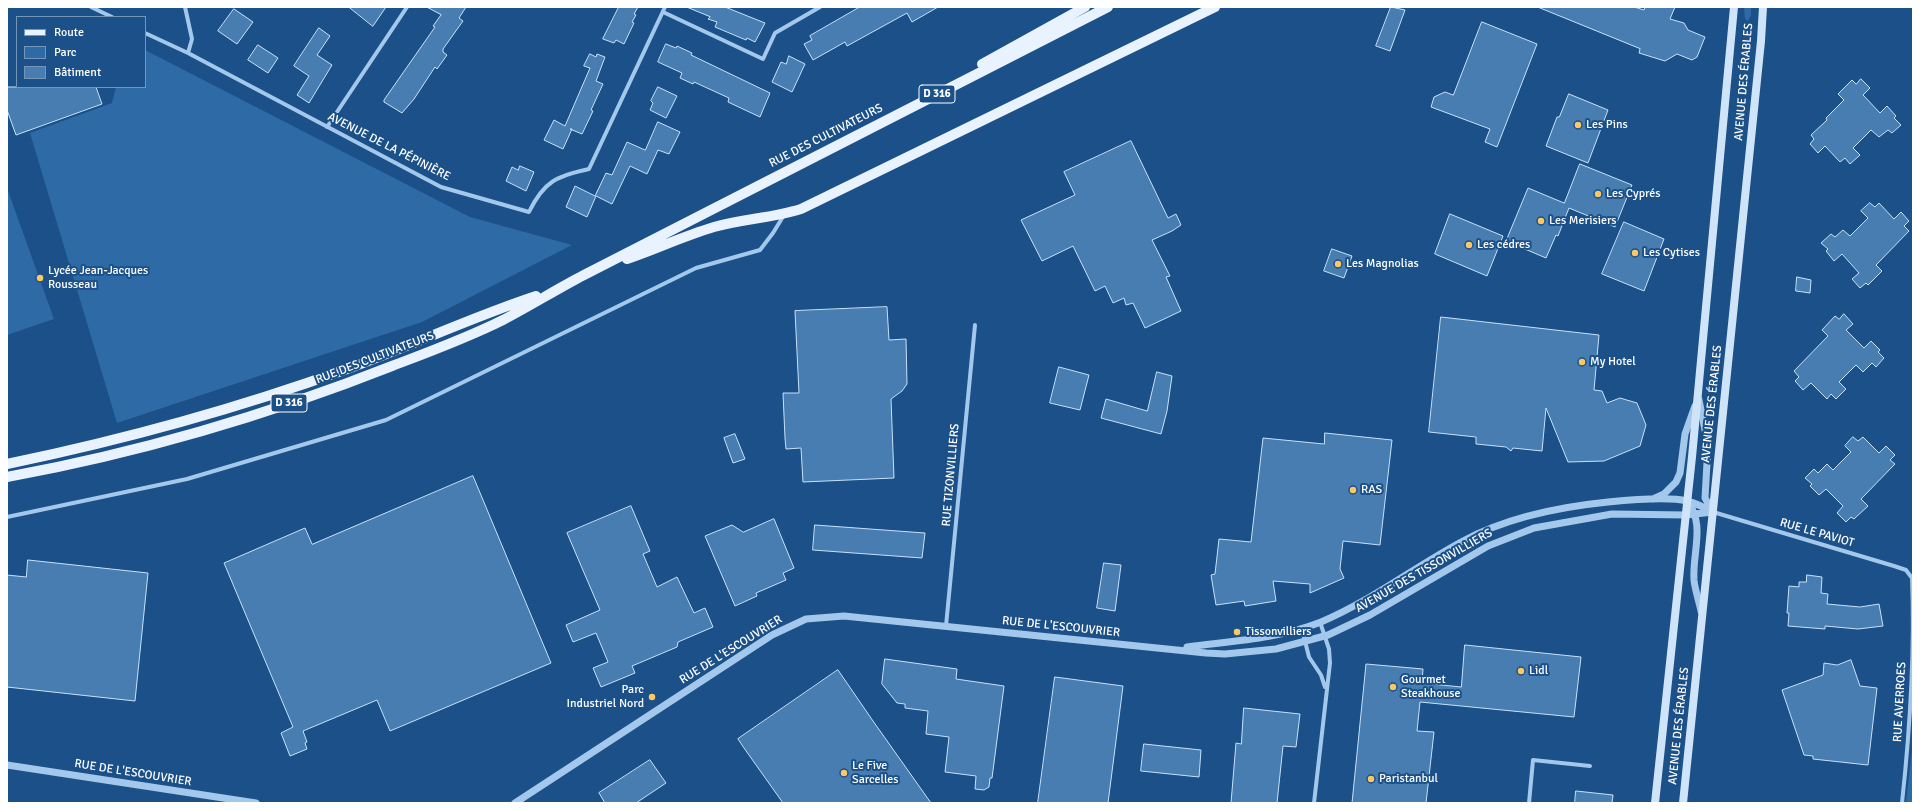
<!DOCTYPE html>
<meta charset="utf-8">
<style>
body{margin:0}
#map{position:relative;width:1920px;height:810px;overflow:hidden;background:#1b5088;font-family:Signika,sans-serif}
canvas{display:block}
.frame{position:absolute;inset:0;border:8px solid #fff;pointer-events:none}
.legend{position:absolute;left:16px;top:16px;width:130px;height:72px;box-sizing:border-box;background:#1b5088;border:1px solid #7696b8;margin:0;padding:5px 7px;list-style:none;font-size:12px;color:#fff}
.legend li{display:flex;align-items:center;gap:8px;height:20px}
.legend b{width:20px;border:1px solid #7696b8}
</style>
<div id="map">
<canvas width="1920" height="810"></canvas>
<div class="frame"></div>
<ul class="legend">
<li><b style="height:5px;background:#e9f3ff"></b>Route</li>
<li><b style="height:11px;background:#2e6ba6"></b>Parc</li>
<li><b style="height:11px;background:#487db2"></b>Bâtiment</li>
</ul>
</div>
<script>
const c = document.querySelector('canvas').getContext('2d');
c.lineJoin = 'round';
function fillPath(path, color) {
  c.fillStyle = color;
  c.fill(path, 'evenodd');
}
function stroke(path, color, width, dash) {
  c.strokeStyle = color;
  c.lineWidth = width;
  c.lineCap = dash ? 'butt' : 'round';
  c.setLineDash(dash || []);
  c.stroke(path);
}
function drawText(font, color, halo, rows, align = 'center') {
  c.font = font + ' Signika,sans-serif';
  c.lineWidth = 4;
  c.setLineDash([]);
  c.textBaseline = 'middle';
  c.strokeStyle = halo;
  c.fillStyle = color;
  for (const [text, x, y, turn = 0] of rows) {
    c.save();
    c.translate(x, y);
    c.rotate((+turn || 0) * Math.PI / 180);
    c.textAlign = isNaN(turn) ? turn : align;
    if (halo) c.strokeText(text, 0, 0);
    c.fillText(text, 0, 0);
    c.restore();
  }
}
const green = new Path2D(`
 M1744 7H1751V15L1748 21 1745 19Z
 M145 50 470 217 572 245 422 322 117 423 30 133 112 103 116 87H145Z
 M7 188 54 319 7 335Z
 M1913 741V803H1906Z`);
const building = new Path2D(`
 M349 7H386L373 26Z
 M427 7H466L459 18 463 21 443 49V52L447 55 437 69 435 67 414 99 402 113 384 102V100L435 27 433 26 441 15Z
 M619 7H638L634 14 636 15 632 22 634 23 624 44 616 40 614 43 603 39Z
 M687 7H725L765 23 755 42 747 38 746 40 715 27 717 22 708 19 710 17Z
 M860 7H938L912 22 907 13 847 46 845 42 813 60 804 44 812 40 810 36Z
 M1391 7 1405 10 1390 51 1376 46Z
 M1538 7H1634L1644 10 1645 7H1675L1670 19 1684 23 1688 30 1705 37 1697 57 1692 60 1677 54 1665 61 1639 53 1640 49Z
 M234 9 253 22 237 44 218 31Z
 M1482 22 1537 44 1497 147 1485 142 1490 129 1431 107 1434 97 1445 92 1453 95Z
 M319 28 330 36 317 55 332 65 309 103 297 95 309 76 294 66Z
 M666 44 676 48 677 46 692 53 691 55 770 93 760 117 728 102 729 98 694 82 693 84 680 78 682 73 658 62Z
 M258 45 278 58 268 73 248 60Z
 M590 54 596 57 597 54 605 57 596 81 603 84 591 110 593 111 582 134 570 129H572L563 149 544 140 554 120 565 126 590 68 584 66Z
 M789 56 805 64 792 92 772 82 781 62 786 64Z
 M1861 79 1870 88 1863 95 1880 113 1887 106 1896 116 1894 118 1901 125 1892 133 1888 130 1879 137 1871 130 1853 148 1860 155 1850 164 1845 158 1840 162 1825 146 1818 153 1810 144 1814 139 1811 135 1827 120 1826 118 1844 100 1838 94 1852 80 1856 84Z
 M7 87H96L102 104 16 135 7 110Z
 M658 87 677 96 666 118 650 110 653 103 651 101Z
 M1569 94 1608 110 1588 163 1546 146 1557 117H1559Z
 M658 122 680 132 669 154 658 150 647 174 630 166 612 204 596 196 587 217 566 207 575 186 595 196 606 173 612 175 627 142 645 150Z
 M1131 141 1168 218 1176 214 1181 225 1172 231 1152 240 1170 276 1166 277 1181 311 1145 328 1133 303 1126 305 1124 298 1113 303 1105 286 1095 291 1073 246 1042 261 1021 220 1075 195 1064 172Z
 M1580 164 1632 185 1615 227 1569 208 1558 236 1556 235 1546 258 1506 241 1528 188 1564 203Z
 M520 166 534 172 526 191 506 181 512 167 518 170Z
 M1870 203 1875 207 1879 203 1894 219 1901 212 1909 221 1904 226 1909 231 1876 265 1882 271 1868 285 1866 283 1860 288 1852 279 1859 273 1842 254 1834 261 1826 251 1828 249 1821 243 1831 234 1835 237 1843 230 1850 236 1868 218 1861 211Z
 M1450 214 1503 236 1487 276 1435 254Z
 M1624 222 1664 239 1644 291 1602 274Z
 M1332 249 1352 256 1344 278 1324 271Z
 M1797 277 1811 280 1810 293 1796 291Z
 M887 307 889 340 906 339 907 384 902 391 891 399 894 478 803 482 801 448 786 449 785 438 783 393H799L795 311Z
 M1844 314 1853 324 1846 330 1864 348 1871 341 1880 350 1878 352 1884 358 1876 367 1872 363 1863 372 1856 365 1839 382 1846 389 1836 399 1831 394 1827 399 1811 383 1803 390 1795 381 1799 377 1794 371 1828 336 1822 330 1835 316 1839 319Z
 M1441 317 1599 335 1594 390 1602 391 1607 403 1620 398 1637 403 1646 425 1640 446 1604 461 1568 462 1546 408 1542 451 1513 448 1511 451 1506 447 1476 444V437L1429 432Z
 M1059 367 1089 375 1080 410 1050 403Z
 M1157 372 1172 376 1167 411 1161 434 1101 418 1106 399 1147 411Z
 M1325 433 1392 440 1380 545 1343 541 1340 569 1344 578 1310 593V584L1273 581 1276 601 1245 606 1244 601 1216 605 1211 575 1215 574 1219 539 1251 542 1263 438 1324 444Z
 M735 434 745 459 733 463 724 438Z
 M1853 437 1858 441 1863 437 1879 453 1886 446 1895 455 1890 460 1895 464 1861 499 1868 506 1854 519 1851 517 1846 522 1837 513 1843 506 1826 489 1819 495 1810 486 1812 484 1805 478 1814 469 1818 473 1827 464 1833 470 1851 452 1845 446Z
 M473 476 551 663 390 731 377 700 303 731 307 742 305 743 307 749 290 756 281 733 293 727 224 563 305 528 312 544Z
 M631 506 650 551 643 554 657 587 677 577 694 613 705 608 713 627 678 642 677 647 632 666 635 673 601 687 593 668 608 662 596 633 573 642 566 625 600 610 567 533Z
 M774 519 794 568 783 573 786 580 756 593 757 596 735 606 705 536 732 525 743 532Z
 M815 525 925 533 922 558 813 550Z
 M28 560 148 573 135 701 7 687V575L26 577Z
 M1104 563 1121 565 1115 611 1097 608Z
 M1807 575 1822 577 1821 593 1828 594 1827 604 1860 607 1879 604 1883 626 1858 629 1825 626V629L1788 626 1789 613H1787L1789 586 1799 587V582H1806Z
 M1465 645 1581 657 1574 717 1420 702 1417 731 1434 732 1426 803H1352L1366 664 1423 669 1422 683 1461 687Z
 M885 659 957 669 956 679 1004 686 992 778H990L989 787 984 790 975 789 976 776 945 772 949 737 926 734 928 711 905 708V704L897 703 882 684Z
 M1851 660 1860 686 1877 688 1868 765 1813 759V756L1804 755 1782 690 1823 675 1824 663 1837 665Z
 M838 670 873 721 931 803H783L744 748 738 739Z
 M1055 677 1123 686 1108 803H1038Z
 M1244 708 1300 714 1296 747 1283 746 1277 803H1231L1236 743 1241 744Z
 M1144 744 1201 750 1199 777 1141 771Z
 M650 760 666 783 636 803H605L599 793Z
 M1576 791 1613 795 1612 803H1575Z`);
const minor = new Path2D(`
 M91 7 112 17
 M185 7 192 39 188 53
 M663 12 763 59 775 33 820 7
 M145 33 188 53 441 187 529 212C544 181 557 176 589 169L665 7
 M327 127 407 7
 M1713 512 1894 566 1906 570 1912 578C1915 653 1910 729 1902 803
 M7 517 187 479 386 420 696 268 760 250 773 233 784 215
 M946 626 975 325
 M1302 629 1309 657 1321 675 1325 687
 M1314 803 1330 663 1329 649 1320 622
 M1529 803 1533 760 1590 766`);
const tertiary = new Path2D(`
 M1699 400 1708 445 1705 498 1713 512
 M1653 499 1664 494 1676 482 1680 473 1685 434 1695 406
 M1687 501C1706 524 1692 553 1694 580 1695 590 1699 601 1701 611
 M1187 647C1232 641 1278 639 1321 622 1371 601 1416 566 1463 541 1508 517 1558 507 1608 502 1628 500 1668 496 1687 501 1696 503 1704 508 1712 511
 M7 765 256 803
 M515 803 772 635 806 619 844 616 1206 653 1225 654 1276 649 1328 635 1370 615 1488 546 1534 528 1612 514 1686 515 1713 512`);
const secondary = new Path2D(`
 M1655 803 1692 457 1734 7
 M1683 803 1761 41 1763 7`);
const primary = new Path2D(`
 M982 64 1085 7
 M627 259C656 249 684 236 714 227 742 219 772 218 801 209L1215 7
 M7 464C123 440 236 409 347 369 411 346 472 317 536 296
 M7 477C138 453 268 415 392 366 429 352 467 338 503 320 530 306 557 289 584 275L1108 7`);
const markers = [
 [1578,125,4,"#fdc861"],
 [1598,194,4,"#fdc861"],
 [1541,221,4,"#fdc861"],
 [1469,245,4,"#fdc861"],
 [1635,253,4,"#fdc861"],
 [1338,264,4,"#fdc861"],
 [40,278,4,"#fdc861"],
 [1582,362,4,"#fdc861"],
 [1353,490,4,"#fdc861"],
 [1237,632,4,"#fdc861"],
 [1521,671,4,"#fdc861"],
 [1393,687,4,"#fdc861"],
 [652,697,4,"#fdc861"],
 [844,773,4,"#fdc861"],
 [1371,779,4,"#fdc861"]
];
const shields = [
 [937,94,36],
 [289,403,36]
];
const shieldNames = [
 ["D 316",937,94],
 ["D 316",289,403]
];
const streetNames = [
 ["AVENUE DES ÉRABLES",1744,82,-85],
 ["RUE DES CULTIVATEURS",826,136,-27],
 ["AVENUE DE LA PÉPINIÈRE",389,147,27],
 ["RUE DES CULTIVATEURS",375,358,-21],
 ["AVENUE DES ÉRABLES",1712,404,-84],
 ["RUE TIZONVILLIERS",951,475,-85],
 ["RUE LE PAVIOT",1817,533,16],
 ["AVENUE DES TISSONVILLIERS",1424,571,-30],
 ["RUE DE L'ESCOUVRIER",1061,627,6],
 ["RUE DE L'ESCOUVRIER",731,650,-32],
 ["RUE AVERROES",1900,702,-87],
 ["AVENUE DES ÉRABLES",1679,726,-84],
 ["RUE DE L'ESCOUVRIER",133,773,9]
];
const poiNames = [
 ["Les Pins",1586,125],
 ["Les Cyprés",1606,194],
 ["Les Merisiers",1549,221],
 ["Les cédres",1477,245],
 ["Les Cytises",1643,253],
 ["Les Magnolias",1346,264],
 ["Lycée Jean-Jacques",48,271],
 ["Rousseau",48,285],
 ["My Hotel",1590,362],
 ["RAS",1361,490],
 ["Tissonvilliers",1245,632],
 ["Lidl",1529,671],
 ["Gourmet",1401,680],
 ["Steakhouse",1401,694],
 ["Parc",644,690,"right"],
 ["Industriel Nord",644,704,"right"],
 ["Le Five",852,766],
 ["Sarcelles",852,780],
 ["Paristanbul",1379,779]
];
fillPath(green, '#2e6ba6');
fillPath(building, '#487db2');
stroke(building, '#c9e1f9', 1);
stroke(minor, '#a4c8ec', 4);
stroke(tertiary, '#a4c8ec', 7);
stroke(secondary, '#d0e4f9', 8);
stroke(primary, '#e9f3ff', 10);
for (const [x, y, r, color] of markers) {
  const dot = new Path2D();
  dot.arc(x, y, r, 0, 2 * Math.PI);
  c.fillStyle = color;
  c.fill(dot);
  stroke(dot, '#1b5088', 1.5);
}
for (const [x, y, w] of shields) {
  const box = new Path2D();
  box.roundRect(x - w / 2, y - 9, w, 18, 3);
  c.fillStyle = '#1b5088';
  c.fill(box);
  stroke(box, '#fff', 1);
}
drawText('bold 11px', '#fff', null, shieldNames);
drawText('12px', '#fff', '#1b5088', streetNames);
drawText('12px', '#fff', '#1b5088', poiNames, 'left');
</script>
